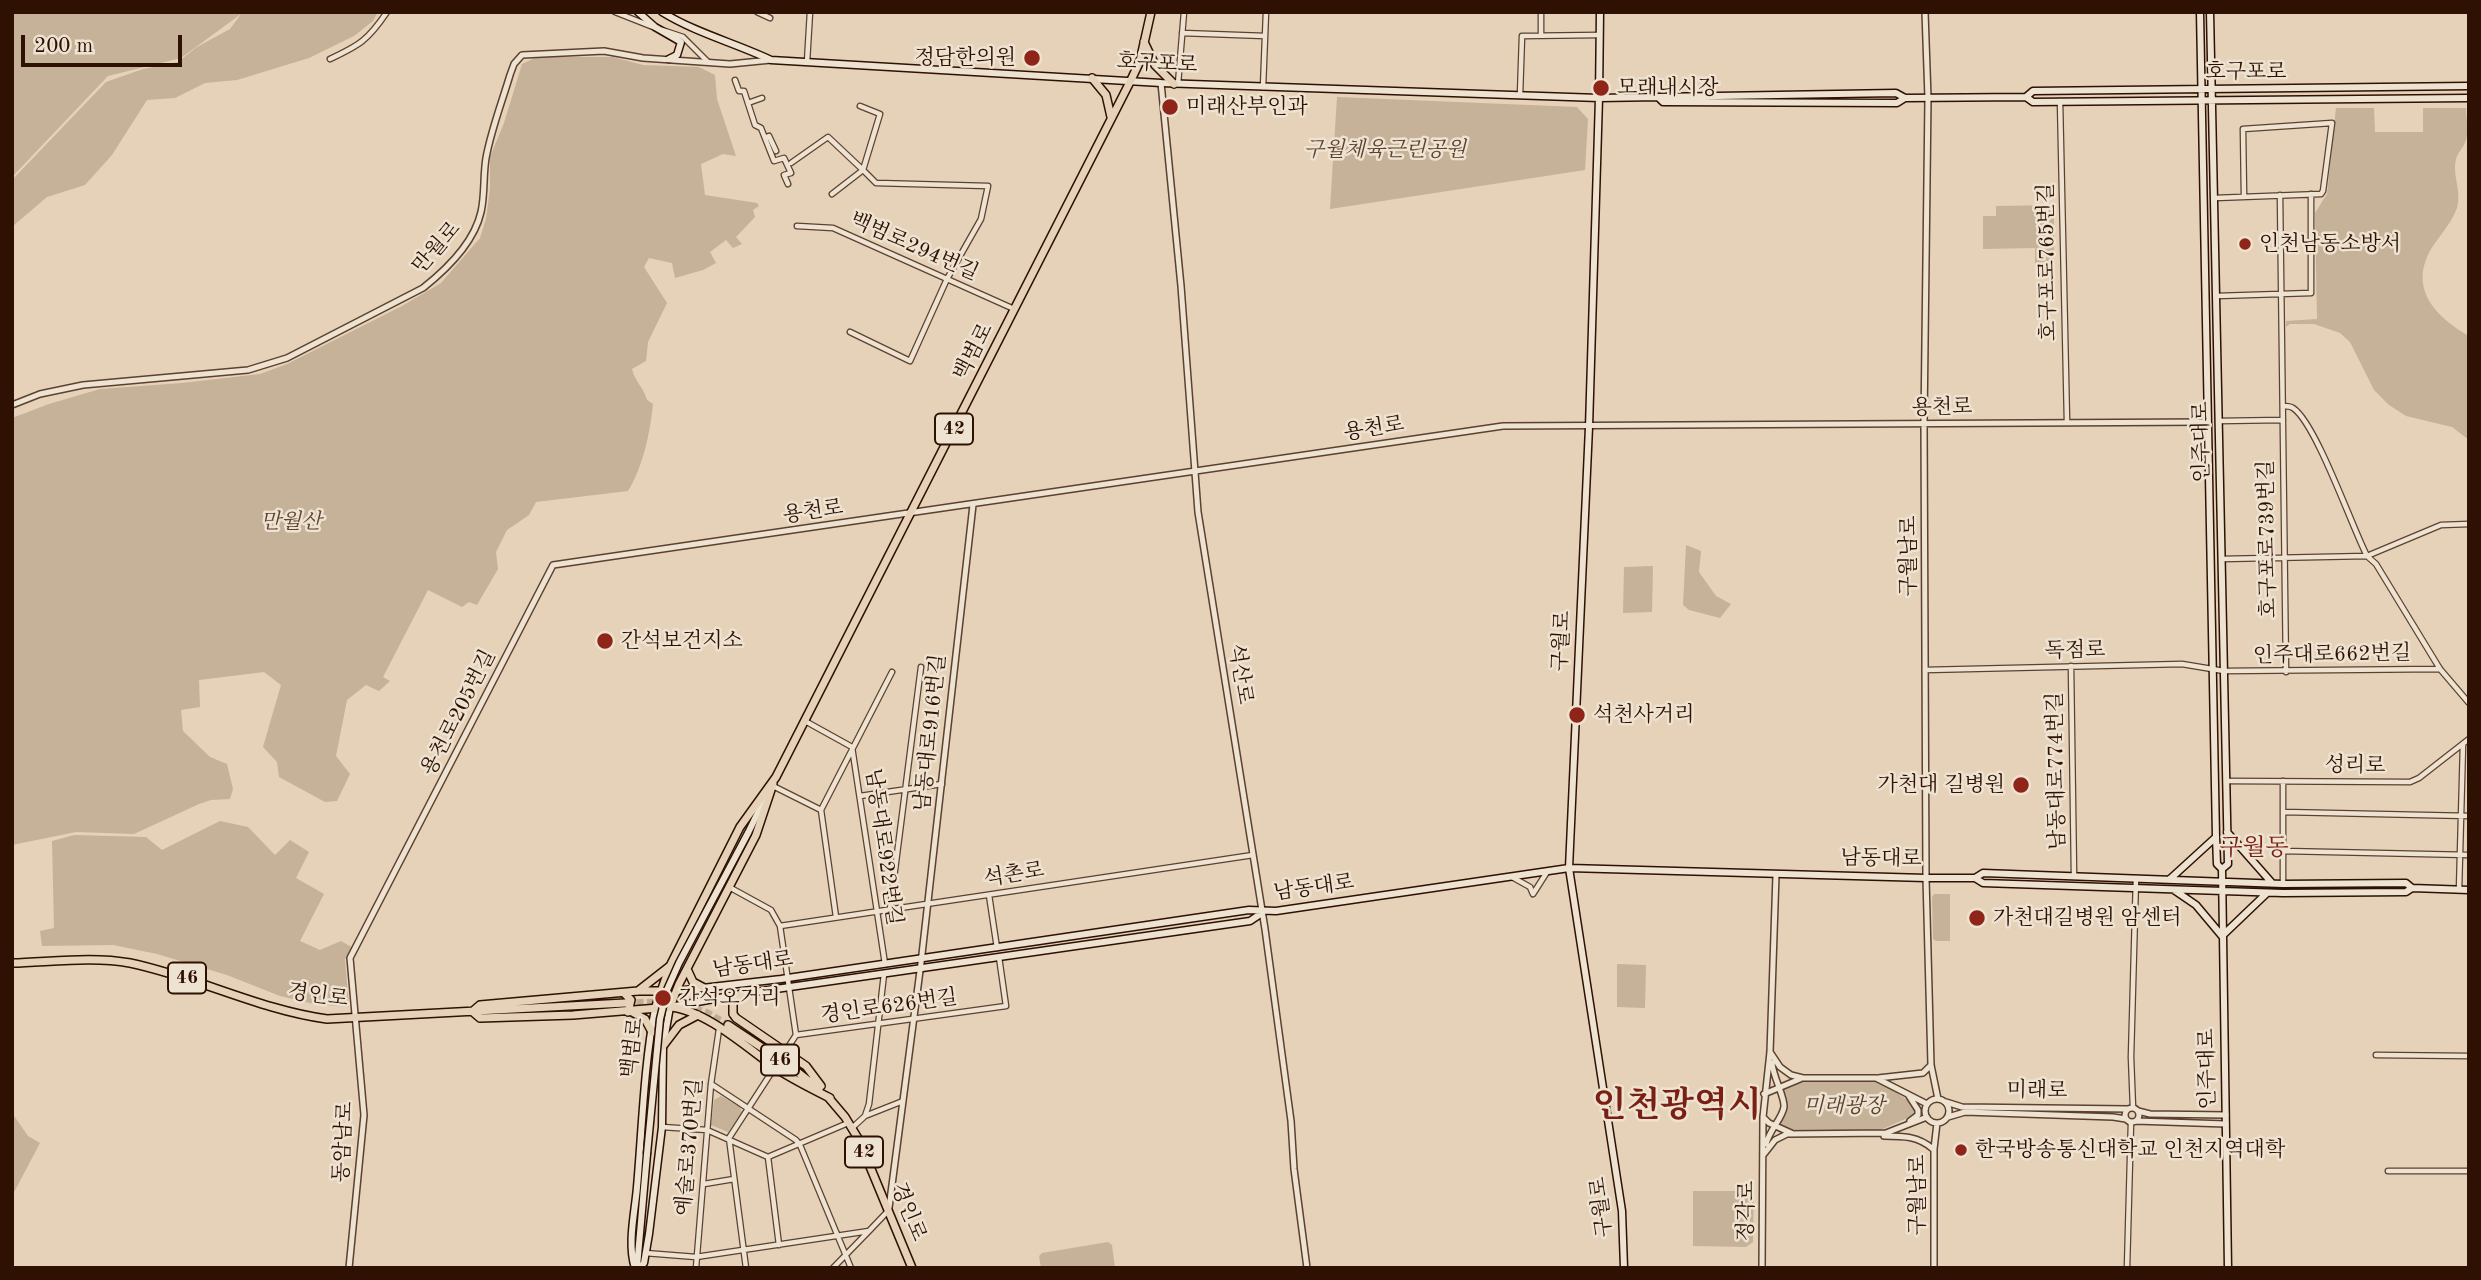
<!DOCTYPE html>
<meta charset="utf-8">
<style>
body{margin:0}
#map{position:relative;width:2481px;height:1280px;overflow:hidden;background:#e5d2b8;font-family:"Old Standard TT",serif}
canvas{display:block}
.frame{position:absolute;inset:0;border:14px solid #2e1103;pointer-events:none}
.scale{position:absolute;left:21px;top:35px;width:161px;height:32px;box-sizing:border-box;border:4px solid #2e1103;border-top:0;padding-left:9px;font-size:21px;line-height:24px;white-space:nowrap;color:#2e1103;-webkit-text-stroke:5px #eee2d1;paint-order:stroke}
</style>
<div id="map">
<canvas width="2481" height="1280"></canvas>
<div class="frame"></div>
<div class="scale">200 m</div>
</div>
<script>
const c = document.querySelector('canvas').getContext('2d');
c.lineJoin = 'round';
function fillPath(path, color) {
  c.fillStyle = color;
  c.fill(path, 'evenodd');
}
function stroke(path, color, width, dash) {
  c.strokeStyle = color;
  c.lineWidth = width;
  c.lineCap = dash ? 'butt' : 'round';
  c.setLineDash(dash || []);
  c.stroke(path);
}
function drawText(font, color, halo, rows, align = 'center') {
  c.font = font + ' "Old Standard TT","Noto Serif KR",serif';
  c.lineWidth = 5;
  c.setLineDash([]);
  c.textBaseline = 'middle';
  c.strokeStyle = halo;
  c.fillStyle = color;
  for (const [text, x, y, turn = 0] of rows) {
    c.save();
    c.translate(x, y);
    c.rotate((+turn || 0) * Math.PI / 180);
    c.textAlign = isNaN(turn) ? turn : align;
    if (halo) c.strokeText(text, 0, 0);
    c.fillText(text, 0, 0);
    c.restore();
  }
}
const green = new Path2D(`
 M12 12H378L373 21 354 36 309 58 237 80 205 83 175 98 147 100 112 155 85 185 47 197 13 226 14 251 12 254V180L106 82 143 69 178 62 197 47 230 29 241 14 181 58 108 76 12 177Z
 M613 57 643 65 699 67 715 75 717 99 736 156 723 154 701 164 705 195 757 203 759 206 753 210 755 217 736 237 742 244 733 248 726 240 710 252 716 263 703 270 675 278 672 263 649 258 644 267 667 303 648 342 646 361 632 369C634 380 644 388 647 400L653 404C650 433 643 467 628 491L536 502 529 515 507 530 496 552 498 569 477 605 469 602 462 607 428 590 383 677 390 681 379 691 366 685 347 700 336 756 350 774 337 801 325 802 279 777 277 762 263 747 281 685 264 672 199 680 200 707 181 710 183 731 210 757 227 764 233 789 230 799 211 800 199 804 134 834 76 832 12 845V418L49 404 100 389 182 383 260 374 287 364 402 306 441 283 480 238 486 219 490 188V157L504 123 522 64 537 57Z
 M1337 97 1577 107 1588 119 1585 170 1330 209Z
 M2336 108H2374L2375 132H2423V108H2466C2466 118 2469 131 2466 140 2464 147 2458 152 2456 159 2452 176 2462 191 2457 208 2451 224 2440 235 2431 249 2408 289 2436 317 2469 336V440L2452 427 2406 416 2389 405 2374 390 2350 342 2340 333 2314 324H2290L2286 327V321L2317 319 2315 213 2327 194Z
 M2054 205V267H2043L2035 263V248L1983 249V216H1996V206Z
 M1686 545 1701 551 1699 572 1716 596 1731 604 1720 618 1689 610 1683 605Z
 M1653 566 1652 612 1623 613 1624 567Z
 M220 821 248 827 275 855 290 840 309 852 296 878 324 894 300 941 320 950 341 941 355 949 345 959 349 1007 314 1004 280 996 227 975 157 954 113 945 42 946 40 931 54 928 52 841 74 835 146 837 162 850Z
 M1934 894H1950V941H1936L1933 939 1932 897Z
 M1617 964 1646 965 1645 1008 1617 1007Z
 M1803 1078H1876L1914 1105V1115L1874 1133 1794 1134 1774 1125 1784 1106 1778 1086Z
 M721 1096 740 1107 742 1112 728 1132 711 1125 714 1100Z
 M12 1113 28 1136 40 1143 12 1196Z
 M1693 1191H1754L1753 1242 1746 1247 1693 1246Z
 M1108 1242 1112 1245 1115 1268H1041L1039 1256 1042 1253Z`);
const primaryTunnel = new Path2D(`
 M626 1003 663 1002
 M685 1005 708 1013 728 1025`);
const minor = new Path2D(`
 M615 12 653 27
 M757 12 770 18
 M662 30 683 37 708 62
 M1182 33 1265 36
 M1541 35V12
 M330 59C360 45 368 40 387 12
 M807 62 810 12
 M735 80 739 91H744L755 125 761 128 774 161 784 158 791 173 784 175 788 184
 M1178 84 1184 12
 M1263 87 1266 12
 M1520 95 1522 36 1599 35
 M2060 101 2067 422
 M748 103 762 98
 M765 138 769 136 776 151
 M791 163 828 137 863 170 880 114 860 106
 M832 194 863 170 876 183 988 186 981 219 947 279 910 361 850 332
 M2280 195 2286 672
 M2215 198 2321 194 2323 191 2332 123 2243 129 2244 196
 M797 226 833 228 1014 309
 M2217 296 2311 293V194
 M2283 406C2286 406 2290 406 2293 408 2316 423 2352 527 2367 556L2376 564 2440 669 2469 703
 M2219 421 2283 420
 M2222 559 2367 556 2441 525 2469 524
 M2071 666 2074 875
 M1925 670 2182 664 2224 671 2440 669
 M805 721 852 747 885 964
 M2226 781 2410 782 2419 778 2469 739
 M773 786 821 810
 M860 796 942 784
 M821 810 892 672
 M821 810 836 917
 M2283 812 2469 816
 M2283 851 2469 855
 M1512 877 1530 887 1533 894 1547 872
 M2283 884V781
 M729 887 771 910 780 926 796 1035
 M2459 890 2463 744
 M989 895 997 948
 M890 909 921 667
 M780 926 1253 855
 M785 1052 796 1035 1006 1006 999 957
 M2376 1055 2469 1056
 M711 1084 796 1140 800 1145 851 1268
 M2133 1108 2131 1057 2136 878
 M865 1116 869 1104 884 974
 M662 1127 707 1130 768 1157 848 1123
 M852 1128 865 1116 903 1101
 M768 1157 779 1245
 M2388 1171H2469
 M704 1184 734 1179
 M645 1253 696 1257 869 1231 888 1211
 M696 1268 711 1084 719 1029
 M746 1268 729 1138 775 1067
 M833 1268 869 1231
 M2127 1268 2131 1122`);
const tertiary = new Path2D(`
 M1925 12 1928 98 1924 423 1926 878 1931 1065 1938 1099
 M1161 83 1181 286 1198 512 1265 929 1291 1121 1294 1169 1307 1268
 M12 405 40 394 83 385 248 370 287 358 423 288C447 269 474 243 481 212 485 195 483 176 486 158 491 130 502 102 510 75L514 64 522 55 604 51 643 58 730 64 771 60
 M1770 1052 1780 1067 1791 1075 1803 1078H1876L1927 1104
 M1878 1078 1923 1073 1931 1065
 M1764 1094 1800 1079
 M1909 1096 1918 1110V1115L1910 1121
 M1925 1111a12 12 0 1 1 24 0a12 12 0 1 1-24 0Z
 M1946 1102 1962 1107 2128 1109
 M2125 1115a7 7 0 1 1 14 0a7 7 0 1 1-14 0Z
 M2138 1111 2150 1114 2226 1115
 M1763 1117 1769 1123 1791 1133
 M1948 1117 1965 1112 2113 1117 2126 1119
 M2136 1121 2226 1124
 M1884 1136C1903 1136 1918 1136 1933 1149
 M1766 1144C1770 1129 1782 1119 1784 1107 1785 1097 1773 1077 1772 1063
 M1764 1154 1775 1140 1787 1134 1886 1133 1927 1117
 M889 1208 921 963 973 505
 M349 1268 364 1115 350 958 553 565 1503 426 2207 422
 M1762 1268 1763 1117 1770 1052 1776 875
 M1934 1268V1149L1937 1123`);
const secondary = new Path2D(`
 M638 12 655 27 681 42 677 55 669 59
 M662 12C696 33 735 43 771 60L1161 83 1599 98 1896 93 1905 98 2026 97 2033 102 2469 98
 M1600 12 1599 98 1589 427 1569 868 1622 1211 1624 1268
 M2200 12 2216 837 2217 864 2222 869 2228 1268
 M2210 12 2228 864 2222 869
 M2026 97 2033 91 2469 86
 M1660 99 1663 102 1897 103 1905 98
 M2227 832 2272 883
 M748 833 767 794
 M1975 878 1983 883 2283 893 2406 892 2412 888
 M2170 879 2216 837
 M2174 890 2196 905 2222 936 2267 893
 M676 991 781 979 1249 910 1276 911 1569 868 1926 878H1975L1983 873 2283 884 2406 883 2412 888 2469 890
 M637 1267 647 1154
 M635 1268C627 1244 635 1212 637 1187 642 1131 644 1064 655 1009
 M640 1268 644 1263 649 1234 662 1127 663 1046 670 1007 741 994 1250 921 1262 913`);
const primary = new Path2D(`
 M1144 42 1155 65 1174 84
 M1092 78 1106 95 1111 117
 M12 963C51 962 93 956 130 963 197 977 260 1010 327 1019L625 1003
 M687 969 693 982 706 989
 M638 991 670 966
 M624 993 631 1000 628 1012
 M670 1007 679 984 756 835 773 784
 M655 1009 670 966 740 827 776 777 1131 80 1140 61 1151 12
 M473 1011 480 1005 638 991H664
 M473 1012 480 1018 573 1015 670 1007C706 1010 747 1048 777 1069 794 1080 812 1089 830 1098
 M632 1012 645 1019 652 1032
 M736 1018 806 1066 821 1086
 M736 1018 733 1014V1003L741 994
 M728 1025 791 1067 819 1089
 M663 1046 679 1025 698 1015
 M828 1097 845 1117 859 1140 912 1268`);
const secondaryBridge = new Path2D(`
 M647 1154 660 1019 667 990 679 963 748 833`);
const markers = [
 [1032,58,9,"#8f2418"],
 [1601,88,9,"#8f2418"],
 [1170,107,9,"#8f2418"],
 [2245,244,7,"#8f2418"],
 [605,641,9,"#8f2418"],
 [1577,715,9,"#8f2418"],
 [2021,785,9,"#8f2418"],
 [1977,918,9,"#8f2418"],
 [663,998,9,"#8f2418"],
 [1961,1150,7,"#8f2418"]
];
const shields = [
 [954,429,38],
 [187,978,38],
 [780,1060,38],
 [864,1152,38]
];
const shieldNames = [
 ["42",954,429],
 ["46",187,978],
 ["46",780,1060],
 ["42",864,1152]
];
const poiNames = [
 ["정담한의원",1016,58,"right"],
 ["모래내시장",1617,88],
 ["미래산부인과",1186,107],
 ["인천남동소방서",2259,244],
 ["간석보건지소",621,641],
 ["석천사거리",1593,715],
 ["가천대 길병원",2005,785,"right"],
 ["가천대길병원 암센터",1993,918],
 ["간석오거리",679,998],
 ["한국방송통신대학교 인천지역대학",1975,1150]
];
const streetNames = [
 ["호구포로",1157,64,3],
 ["호구포로",2246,72],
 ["백범로294번길",914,247,24],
 ["만월로",437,248,-49],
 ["호구포로765번길",2048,262,-91],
 ["백범로",974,352,-63],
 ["용천로",1942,408,-1],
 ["용천로",1374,429,-9],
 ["인주대로",2202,442,-91],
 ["용천로",813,512,-8],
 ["호구포로739번길",2268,539,-91],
 ["구월남로",1909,556,-90],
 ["구월로",1562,641,-87],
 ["독점로",2075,651,-1],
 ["인주대로662번길",2332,655,-1],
 ["석산로",1240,674,81],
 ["용천로205번길",459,713,-63],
 ["남동대로916번길",931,733,-84],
 ["성리로",2355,766,1],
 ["남동대로774번길",2057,771,-91],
 ["남동대로922번길",883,847,82],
 ["남동대로",1881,859,1],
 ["석촌로",1014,875,-9],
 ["남동대로",1314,888,-8],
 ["남동대로",753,965,-8],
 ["경인로",318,996,8],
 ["경인로626번길",889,1007,-8],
 ["백범로",633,1048,-83],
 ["인주대로",2208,1069,-91],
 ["미래로",2037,1091,1],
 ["동암남로",344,1142,-87],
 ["예술로370번길",690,1147,-85],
 ["구월남로",1918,1195,-90],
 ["구월로",1602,1207,-97],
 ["정각로",1747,1211,-89],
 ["경인로",908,1212,68]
];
const parkNames = [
 ["구월체육근린공원",1385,150],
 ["만월산",291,522],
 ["미래광장",1844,1106]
];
const quarterNames = [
 ["구월동",2254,849]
];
const townNames = [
 ["인천광역시",1677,1107]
];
fillPath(green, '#c6b199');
stroke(primaryTunnel, '#c0ab94', 7, [7, 3.5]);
stroke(minor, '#5c4130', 7);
stroke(tertiary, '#5c4130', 8);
stroke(secondary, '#2e1103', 9);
stroke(primary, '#2e1103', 10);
stroke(minor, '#eee2d1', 4.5);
stroke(tertiary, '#eee2d1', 5);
stroke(secondary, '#eee2d1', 6);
stroke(primary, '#e5d2b8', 7);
stroke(secondaryBridge, '#2e1103', 9, []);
stroke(secondaryBridge, '#eee2d1', 6);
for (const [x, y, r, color] of markers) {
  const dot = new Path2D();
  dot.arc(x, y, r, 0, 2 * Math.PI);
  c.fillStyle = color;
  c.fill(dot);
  stroke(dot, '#eee2d1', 2.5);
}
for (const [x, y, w] of shields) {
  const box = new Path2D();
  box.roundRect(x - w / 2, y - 15.5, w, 31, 5);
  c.fillStyle = '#eee2d1';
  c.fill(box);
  stroke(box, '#2e1103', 2);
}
drawText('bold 19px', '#2e1103', null, shieldNames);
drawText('21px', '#2e1103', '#eee2d1', poiNames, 'left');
drawText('21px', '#2e1103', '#eee2d1', streetNames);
drawText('italic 21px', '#5c4130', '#eee2d1', parkNames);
drawText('24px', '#7a1f14', '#eee2d1', quarterNames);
drawText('bold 35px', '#7a1f14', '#eee2d1', townNames);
</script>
